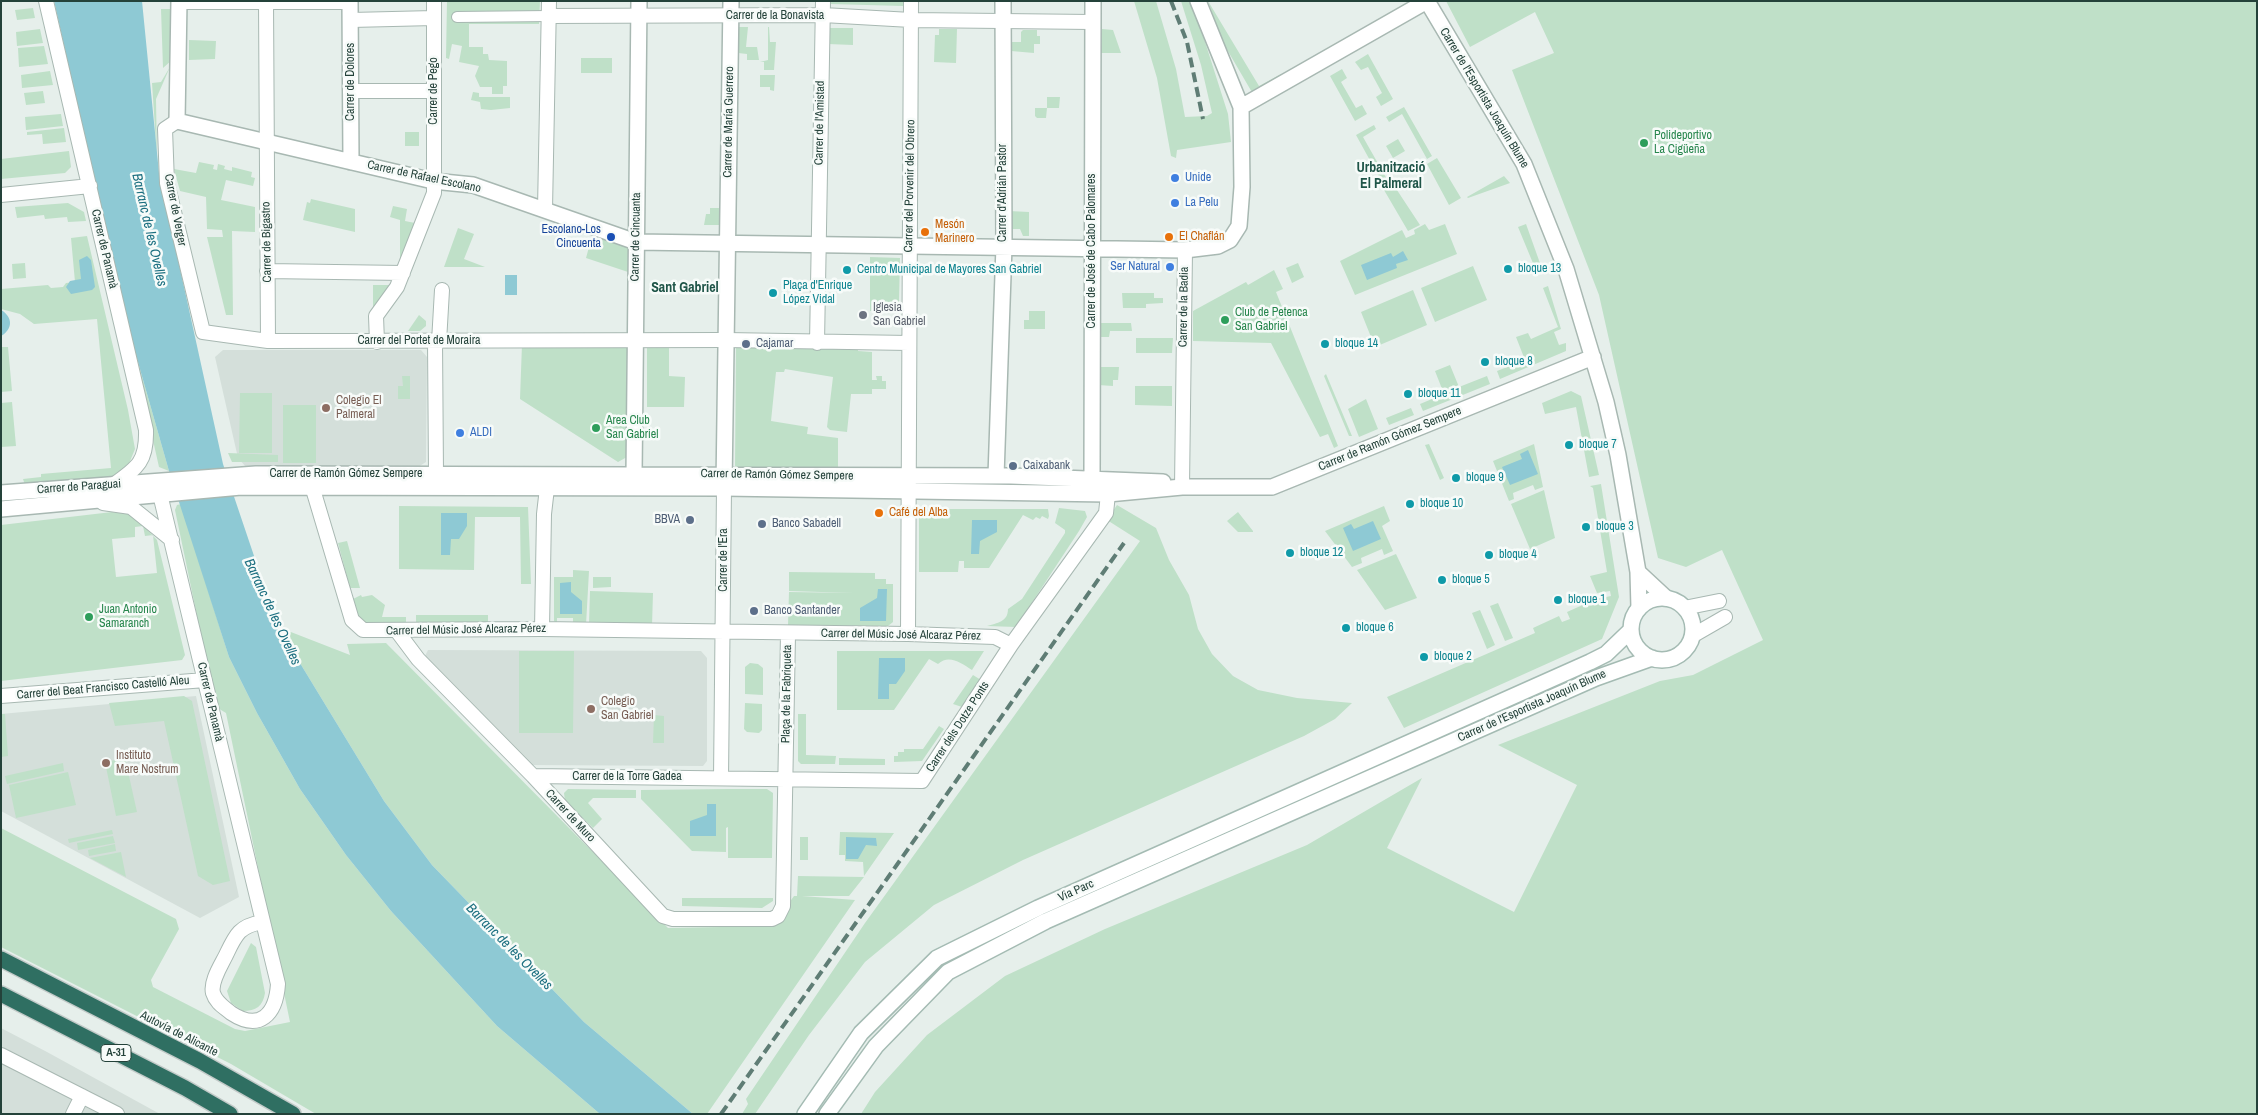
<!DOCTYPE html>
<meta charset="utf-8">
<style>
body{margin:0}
#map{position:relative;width:2258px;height:1115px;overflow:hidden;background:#e6efeb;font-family:"Archivo Narrow",sans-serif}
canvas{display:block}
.frame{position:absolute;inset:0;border:2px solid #24423a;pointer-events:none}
</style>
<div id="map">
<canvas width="2258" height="1115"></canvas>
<div class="frame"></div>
</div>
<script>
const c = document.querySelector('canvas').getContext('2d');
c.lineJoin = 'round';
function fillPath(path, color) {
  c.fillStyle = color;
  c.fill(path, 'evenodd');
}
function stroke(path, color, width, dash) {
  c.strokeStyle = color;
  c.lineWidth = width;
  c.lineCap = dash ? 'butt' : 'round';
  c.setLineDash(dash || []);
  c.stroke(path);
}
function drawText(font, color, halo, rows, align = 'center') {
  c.font = font + ' "Archivo Narrow",sans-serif';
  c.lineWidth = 5;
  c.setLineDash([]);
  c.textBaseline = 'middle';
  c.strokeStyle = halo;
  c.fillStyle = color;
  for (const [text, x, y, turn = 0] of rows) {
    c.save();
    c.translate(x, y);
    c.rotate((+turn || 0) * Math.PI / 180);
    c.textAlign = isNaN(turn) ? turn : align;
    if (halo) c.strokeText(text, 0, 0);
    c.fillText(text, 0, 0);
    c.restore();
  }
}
const built = new Path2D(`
 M223 350H421L427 357 426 462 418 467H246L238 458 215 357Z
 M428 650 701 651 707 658V761L703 766 530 765 425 656Z
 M196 696 239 897 200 918 1 811V714Z
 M1 1028 47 1052 160 1114H1Z`);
const green = new Path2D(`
 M447 1H540L539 24H469V47H483V54H488L489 60 507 61V86H503V94H492V87H480L475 76 479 66 459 62 462 46 452 44 449 59 446 58Z
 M831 1H903V6L831 4Z
 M1134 1H1156L1176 69 1185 117 1207 116 1212 113 1201 65 1181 1H1192L1228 114 1231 142 1177 150 1176 158 1171 156 1157 78Z
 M1208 1 1259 86 1281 74 1283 78 1253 94 1222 41Z
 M1446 1H2257V1114H861L875 1092 927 1035 1005 976 1105 929 1307 845 1422 778 1387 848 1514 912 1577 785 1498 745 1660 681 1693 675 1763 640 1722 550 1686 567 1658 558 1599 295 1512 70 1554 53 1535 12 1470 47Z
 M33 8 35 18 17 20 15 10Z
 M161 9H171L172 60 163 68Z
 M738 27H748L746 47H757L759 60H747V54L738 53Z
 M768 27H769L770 42H776L774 70H764V62H760L768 60Z
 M829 28H853V45L828 44Z
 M40 29 43 43 17 46 16 32Z
 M939 29H957L956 63 934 62 935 35H939Z
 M1102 29 1113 30 1121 53H1101Z
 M1023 30H1037V36H1040V44H1034V53L1011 51V42H1021V32Z
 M189 40 216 41 215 59 189 60Z
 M44 46 48 64 19 67 18 48Z
 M1368 54 1393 99 1381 106 1376 97 1382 93 1368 67 1361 70 1355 62Z
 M581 58H612V73H581Z
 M170 67 156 99 157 158 152 83 161 82Z
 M1342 69 1347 78 1341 82 1356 108 1362 105 1367 114 1355 121 1330 76Z
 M50 71 53 85 22 88 21 75Z
 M760 75H775L774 91 770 90V87H760Z
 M43 91 45 103 26 105 24 93Z
 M473 92 479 93V97H510V108L491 110 481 109 480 102 471 100Z
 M1047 97H1060L1059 108H1047L1046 118H1037L1035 116V108H1047Z
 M1404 107 1432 156 1427 159 1402 114 1389 122 1386 117Z
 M61 114 63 126 26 130 25 117Z
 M1374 125 1376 129 1363 137 1388 181 1383 184 1356 135Z
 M64 128 66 142 43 144 42 134 27 135V132Z
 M405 132H419V146H405Z
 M1398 139 1405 151 1393 158 1386 146Z
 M69 151 71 167 65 173 1 179V159Z
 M1437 158 1461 198 1449 205 1427 164Z
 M199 162 214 165 213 169 217 170 218 164 225 166 224 169 232 171V167L252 172 251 177 255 178 253 186 226 180 221 200 255 207V232L232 231 233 315H226L207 237H223L222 230 207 229 206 197 180 191 174 169 196 173Z
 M1504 176 1510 183 1468 198 1467 197Z
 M1393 184 1420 225 1408 231 1384 190Z
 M311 199 355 209V232L303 220 307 202 310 203Z
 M68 203 84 212 86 221 68 222 67 217 45 219 44 215 17 218 15 207Z
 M393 206 407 209 405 221 420 224 400 263V220L390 217Z
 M710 208H719V225H704L706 214H710Z
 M1009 211 1029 212V236H1023L1020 229H1009Z
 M1425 224 1429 230 1445 224 1457 254 1355 295 1340 261 1402 230 1406 238 1415 234 1414 230Z
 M1526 224 1541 266 1535 268 1518 227Z
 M458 228 474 234 464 259 485 267H444Z
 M87 236 128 410 135 449 128 466 118 475 100 480 25 485 23 479 41 477V474L111 468 97 319 34 324 20 314 1 309V289L48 285 51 288 63 287 66 283 75 282 71 238Z
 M598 237 628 247V272L586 258 589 247 594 248Z
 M870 257 900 258 899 302H895V308L870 311Z
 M25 263 26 278 13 279 12 264Z
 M1298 263 1304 277 1292 283 1286 268Z
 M1473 266 1487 300 1435 322 1421 288Z
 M1274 270 1283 289 1276 292 1338 446 1334 448 1328 434 1320 437 1271 343 1193 341V311L1246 282 1248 285Z
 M373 285H394L373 313Z
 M1548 286 1561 329 1554 332 1559 345 1566 343V351L1500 379 1497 371 1525 360 1516 337 1528 333 1531 339 1558 327 1543 288Z
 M1413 290 1427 325 1375 347 1361 312Z
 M1122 293H1154V298H1163V303L1146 304V308H1123Z
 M1029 311H1045V329H1024V320H1029Z
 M419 315 426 321V326L420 331H408Z
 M126 320 169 471 159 467Z
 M1099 323H1131L1132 331H1110L1109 337H1099Z
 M1136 338H1173L1172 353H1136Z
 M624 343 628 349 627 457 618 462 520 399 522 344Z
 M736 343 858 346V351L872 352V380H877L876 376H882V381H886V389H872V394H851L847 432 830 430 827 427 833 377 785 369 784 372H776L771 421 808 427 807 434 838 438V470L735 469Z
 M1 347H8L12 391 1 392Z
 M647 347H669V376L685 377 684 407H647Z
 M1450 365 1459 387 1487 376 1490 384 1423 411 1420 404 1444 394 1435 371Z
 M1098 367H1119L1118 380H1113V386L1098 385Z
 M1326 374 1352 436H1349L1324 376Z
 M402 376H410V399H398V386H403Z
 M1135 386H1172V406L1135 405Z
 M1571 391 1581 396 1599 475 1589 477 1576 407 1545 414 1542 403Z
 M240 393H272V453H239Z
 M1366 399 1378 429 1359 437 1348 409Z
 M12 402 16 446 1 447V403Z
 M283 405H316V463H283Z
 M1411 408 1414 415 1389 425 1386 418Z
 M1429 444 1444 478 1440 480 1425 445Z
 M1534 444 1543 487 1535 490 1533 485 1513 493 1514 499 1509 501 1493 461Z
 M228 453 278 455V462H232Z
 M1601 484 1619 597 1602 639 1404 728 1387 697 1535 633 1533 628 1559 616 1562 622 1570 619 1567 612 1596 599 1611 596 1610 591 1597 593 1590 576 1607 572 1593 488 1590 486Z
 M1544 490 1555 538 1530 549 1511 504Z
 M181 504 229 657 257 713 300 789 346 855 391 911 497 1026 600 1114H316L231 1064 1 947V828L176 919 179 929 151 980 153 987 235 1029 245 1031 290 1022 226 713 216 707 175 510 177 505Z
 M1117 505 1156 528 1169 560 1189 595 1198 629 1212 654 1233 676 1258 690 1297 698 1352 703 1335 719 1304 736 1023 860 934 905 865 962 809 1035 755 1114H742L748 1104 746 1099 865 923 1140 541 1107 520Z
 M399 506 528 507 531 584H521L520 517H475L474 570 399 569Z
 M1384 506 1390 521 1382 526 1393 551 1384 555 1382 549 1361 558 1362 563 1352 567 1325 531Z
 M1059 508 1085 511 1087 517 1079 531 1016 627 987 626C997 623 1008 622 1008 609L1022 599 1065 533V530L1055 523Z
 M927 509H1048L1049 516 1048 519 1042 516 1040 519 1036 517 1033 520 1023 515 989 568H964V561H959L958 572H919V516Z
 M112 512 128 514 136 518 157 540 185 655 182 660 1 681V525ZM143 526 145 536 153 535 157 573 116 577 112 539 135 537V527Z
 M1238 512 1253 531V532H1238L1227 521Z
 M347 541 360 588H350L338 543Z
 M1396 554 1417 598 1385 610 1357 570Z
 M573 570 589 571 586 625H573V618H557V624L554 621V577H573Z
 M789 572 875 573V579H886V584H893V622L888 626 788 625 789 592 854 593 789 591Z
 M593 577H611V587L593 588Z
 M590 591 653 593 652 626 589 624Z
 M361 595 362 597 372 595 385 605 382 617H406V623L360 622 353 599Z
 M1498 603 1513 638 1505 641 1490 606Z
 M1480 610 1495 645 1487 649 1472 613Z
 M416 615H488V622H416Z
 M278 627 350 655 347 644 386 643 668 928 772 926 794 896H797L798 876 864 877 849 896H802L855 900 707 1114H693L584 1022 432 865 384 801Z
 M519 651H574L573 733H519Z
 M837 651H984L972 670C961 663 949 654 938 664L929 659 894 710H837Z
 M750 663 758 664 763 668V695L745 694V667Z
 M973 675 981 680 962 707 953 704Z
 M184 696 192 701 230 881 213 885 198 876 164 721 115 726 109 703Z
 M745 703 762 704V730L759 733 747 732 744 729Z
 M1 714H5L8 756 1 757Z
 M798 714H806V755L836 756 835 764H801L798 761Z
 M654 715 664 716V743H653Z
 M939 726 944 729 922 761 894 762V756H898V752H904V749H923Z
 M125 758 137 812 116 816 105 762Z
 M839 758 885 759V765H839Z
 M63 763 64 771 7 784 5 776Z
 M68 772 76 805 16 818 9 785Z
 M568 789 636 790V798H593L588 803 602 819 593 828 565 801 564 793Z
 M728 789H767L773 793 772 858H728V827L726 828V852L692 851 641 799V790Z
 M112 830 113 834 69 843 68 839Z
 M840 832 894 833 864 876 863 862 845 861V855H839Z
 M113 836 115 843 78 850 77 843Z
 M800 837H808V860H800Z
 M115 844 116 851 89 856 88 850Z
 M121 852 126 877 90 858Z
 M682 898H773V901L762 908 682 906Z
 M251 943 256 947 265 993C263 1006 256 1011 243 1011L231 1003 227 991Z`);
const water = new Path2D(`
 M54 1H142L159 173 175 246 223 464 278 627 384 801 432 865 584 1022 693 1114H600L497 1026 391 911 346 855 300 789 257 713 229 657 169 471 126 320Z
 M1403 251 1408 260 1396 264 1397 268 1367 280 1361 265 1391 253 1393 257Z
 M87 256 91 260 95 287 92 290 71 294 66 287 70 281 81 279 79 260Z
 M505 275H517V295H505Z
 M1 310C13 317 13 329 1 336Z
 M1528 450 1538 474 1510 485 1502 467 1522 459 1520 454Z
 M441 513H467V526L459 539H451L450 555H441Z
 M972 520H997V532L980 541 979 554H971Z
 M1373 521 1381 539 1353 551 1343 528 1351 524 1354 529Z
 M571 582V592L582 601V614H560V583Z
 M878 589H887L886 621H860V608L877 598Z
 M879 658H905V671L896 684H889V699H878Z
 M707 804H716V836H690V821L707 815Z
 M846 837 876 838 877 846 866 845 858 859H846Z`);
const pedestrian = new Path2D(`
 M457 17 549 16`);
const minor = new Path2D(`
 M46 1 146 430C147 462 137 468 113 485
 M266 1 268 341
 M179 2H350
 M549 16 823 15 911 20 1092 22
 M351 20 434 18
 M350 91H434
 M177 121 165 129 167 183 203 332 268 341 726 340 909 343
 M1 195 90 186
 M545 209 549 1
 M267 271 403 273
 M377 342 376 316 397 287 434 193V1
 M439 342 442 290
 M817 343 823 1
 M306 480 312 486 352 620 363 630 542 629 908 634 995 637 1011 645
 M429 483 436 474 435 341
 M158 486 278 984C276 1014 260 1032 231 1013 224 1007 216 1003 213 993 210 981 222 964 227 953 236 934 240 926 262 922
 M1182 487 1185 250
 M103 503 131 507 172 540
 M1684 608 1719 601
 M542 629 544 514 547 488 554 479
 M397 631 418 659 533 776 663 916 673 919H772L778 916 783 906 788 634
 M908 634 911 1
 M1692 636 1725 617
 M1 696 205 680
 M533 776 922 781 1011 645 1106 513 1108 494
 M721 778 724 488
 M1 1055 117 1114
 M73 1114 82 1096`);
const tertiary = new Path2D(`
 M179 1 177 121 433 181 473 185 636 242 1185 250 1218 246 1230 240 1239 226 1242 187 1241 107 1198 1
 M350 1 351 162
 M1093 1 1092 477 1098 484
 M1427 1 1524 164 1566 269 1606 402 1618 455 1638 572 1639 608
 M1241 107 1427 1
 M634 474 639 1
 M996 476 1004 246 1003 1
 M724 485 731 1
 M1 493 256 474 1011 476 1163 482
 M1 509 241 487 724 488 1108 494 1182 487H1272L1593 357
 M1638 572 1666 598`);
const secondary = new Path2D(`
 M1631 629a31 31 0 1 1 62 0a31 31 0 1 1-62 0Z
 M805 1114 861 1033 937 958 1038 908 1590 662 1606 654 1631 630
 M827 1114 876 1046 948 972 1046 921 1596 678 1652 658`);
const motorway = new Path2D(`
 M1 959 200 1061 293 1114
 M1 994 185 1088 230 1114`);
const rail = new Path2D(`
 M1171 1 1187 42 1203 119
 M721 1114 1124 543`);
const markers = [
 [1644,143,5,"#2e9e5b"],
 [1175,178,5,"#3f7fe0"],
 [1175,203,5,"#3f7fe0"],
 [925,232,5,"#e8710a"],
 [611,237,5,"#1a4fb4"],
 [1169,237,5,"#e8710a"],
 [1170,267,5,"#3f7fe0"],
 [1508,269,5,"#0f9aa8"],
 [847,270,5,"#0f9aa8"],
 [773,293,5,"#0f9aa8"],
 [863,315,5,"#6b7280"],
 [1225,320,5,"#2e9e5b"],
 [746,344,5,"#5c6f8a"],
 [1325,344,5,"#0f9aa8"],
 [1485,362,5,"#0f9aa8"],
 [1408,394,5,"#0f9aa8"],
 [326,408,5,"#8d6e63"],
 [596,428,5,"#2e9e5b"],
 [460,433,5,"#3f7fe0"],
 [1569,445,5,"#0f9aa8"],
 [1013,466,5,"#5c6f8a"],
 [1456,478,5,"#0f9aa8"],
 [1410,504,5,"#0f9aa8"],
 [879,513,5,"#e8710a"],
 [690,520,5,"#5c6f8a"],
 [762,524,5,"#5c6f8a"],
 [1586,527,5,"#0f9aa8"],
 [1290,553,5,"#0f9aa8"],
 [1489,555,5,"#0f9aa8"],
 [1442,580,5,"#0f9aa8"],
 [1558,600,5,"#0f9aa8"],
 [754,611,5,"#5c6f8a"],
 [89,617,5,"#2e9e5b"],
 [1346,628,5,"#0f9aa8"],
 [1424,657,5,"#0f9aa8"],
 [591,709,5,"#8d6e63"],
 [106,763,5,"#8d6e63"]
];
const shields = [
 [116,1053,30]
];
const shieldNames = [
 ["A-31",116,1053]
];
const streetNames = [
 ["Carrer de la Bonavista",775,16],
 ["Carrer de Dolores",351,82,-90],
 ["Carrer de Pego",434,91,-90],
 ["Carrer de l'Esportista Joaquín Blume",1484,98,59],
 ["Carrer de María Guerrero",729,122,-89],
 ["Carrer de l'Amistad",820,123,-89],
 ["Carrer de Rafael Escolano",424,177,12],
 ["Carrer del Porvenir del Obrero",910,186,-89],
 ["Carrer d'Adrián Pastor",1003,193,-90],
 ["Carrer de Verger",175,210,79],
 ["Carrer de Cincuanta",636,237,-89],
 ["Carrer de Bigastro",267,242,-91],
 ["Carrer de Panamà",104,249,77],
 ["Carrer de José de Cabo Palomares",1092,251,-90],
 ["Carrer de la Badia",1184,307,-89],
 ["Carrer del Portet de Moraira",419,341],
 ["Carrer de Ramón Gómez Sempere",1390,439,-22],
 ["Carrer de Ramón Gómez Sempere",346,474],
 ["Carrer de Ramón Gómez Sempere",777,475,1],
 ["Carrer de Paraguai",79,487,-4],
 ["Carrer de l'Era",724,560,-90],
 ["Carrer del Músic José Alcaraz Pérez",466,630,-1],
 ["Carrer del Músic José Alcaraz Pérez",901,635,1],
 ["Carrer del Beat Francisco Castelló Aleu",103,688,-5],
 ["Plaça de la Fabriqueta",787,694,-89],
 ["Carrer de Panamà",210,702,77],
 ["Carrer de l'Esportista Joaquín Blume",1532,706,-24],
 ["Carrer dels Dotze Ponts",958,727,-57],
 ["Carrer de la Torre Gadea",627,777],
 ["Carrer de Muro",570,816,47],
 ["Via Parc",1076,891,-24],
 ["Autovía de Alicante",179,1034,27]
];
const leisureNames = [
 ["Polideportivo",1654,136],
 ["La Cigüeña",1654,150],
 ["Club de Petenca",1235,313],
 ["San Gabriel",1235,327],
 ["Area Club",606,421],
 ["San Gabriel",606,435],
 ["Juan Antonio",99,610],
 ["Samaranch",99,624]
];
const shopNames = [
 ["Unide",1185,178],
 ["La Pelu",1185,203],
 ["Ser Natural",1160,267,"right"],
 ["ALDI",470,433]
];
const foodNames = [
 ["Mesón",935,225],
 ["Marinero",935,239],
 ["El Chaflán",1179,237],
 ["Café del Alba",889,513]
];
const transitNames = [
 ["Escolano-Los",601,230],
 ["Cincuenta",601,244]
];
const cultureNames = [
 ["bloque 13",1518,269],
 ["Centro Municipal de Mayores San Gabriel",857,270],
 ["Plaça d'Enrique",783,286],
 ["López Vidal",783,300],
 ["bloque 14",1335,344],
 ["bloque 8",1495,362],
 ["bloque 11",1418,394],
 ["bloque 7",1579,445],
 ["bloque 9",1466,478],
 ["bloque 10",1420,504],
 ["bloque 3",1596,527],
 ["bloque 12",1300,553],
 ["bloque 4",1499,555],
 ["bloque 5",1452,580],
 ["bloque 1",1568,600],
 ["bloque 6",1356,628],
 ["bloque 2",1434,657]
];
const worshipNames = [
 ["Iglesia",873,308],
 ["San Gabriel",873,322]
];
const serviceNames = [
 ["Cajamar",756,344],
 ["Caixabank",1023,466],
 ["BBVA",680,520,"right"],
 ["Banco Sabadell",772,524],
 ["Banco Santander",764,611]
];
const educationNames = [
 ["Colegio El",336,401],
 ["Palmeral",336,415],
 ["Colegio",601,702],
 ["San Gabriel",601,716],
 ["Instituto",116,756],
 ["Mare Nostrum",116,770]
];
const neighbourhoodNames = [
 ["Urbanització",1391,168],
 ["El Palmeral",1391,184],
 ["Sant Gabriel",685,288]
];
const waterNames = [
 ["Barranc de les Ovelles",149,230,77],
 ["Barranc de les Ovelles",272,612,65],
 ["Barranc de les Ovelles",509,947,45]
];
fillPath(built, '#d4dfda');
fillPath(green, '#bfe0c8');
fillPath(water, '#8ec9d4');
stroke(pedestrian, '#a8b8b2', 12);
stroke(minor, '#a8b8b2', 16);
stroke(tertiary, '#a8b8b2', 18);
stroke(secondary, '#a4bbb3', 18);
stroke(motorway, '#c2cac8', 18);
stroke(pedestrian, '#fff', 10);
stroke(minor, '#fff', 14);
stroke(tertiary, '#fff', 15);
stroke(secondary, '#fff', 15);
stroke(motorway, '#2f6f62', 15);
stroke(rail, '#5f7d75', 4, [10, 5]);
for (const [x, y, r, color] of markers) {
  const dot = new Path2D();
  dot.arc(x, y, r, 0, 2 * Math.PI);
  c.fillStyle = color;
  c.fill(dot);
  stroke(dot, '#f7fbf9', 2);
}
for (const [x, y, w] of shields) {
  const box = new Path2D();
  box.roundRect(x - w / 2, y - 8.5, w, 17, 4);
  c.fillStyle = '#f7fbf9';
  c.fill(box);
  stroke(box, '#24423a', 1);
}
drawText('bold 11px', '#24423a', null, shieldNames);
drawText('12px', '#24423a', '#f7fbf9', streetNames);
drawText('12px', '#27864d', '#f7fbf9', leisureNames, 'left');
drawText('12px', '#366cbe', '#f7fbf9', shopNames, 'left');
drawText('12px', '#c56008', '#f7fbf9', foodNames, 'left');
drawText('12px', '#164399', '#f7fbf9', transitNames, 'right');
drawText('12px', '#0d838f', '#f7fbf9', cultureNames, 'left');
drawText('12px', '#5b616d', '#f7fbf9', worshipNames, 'left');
drawText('12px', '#4e5e75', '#f7fbf9', serviceNames, 'left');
drawText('12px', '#785e54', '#f7fbf9', educationNames, 'left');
drawText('bold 14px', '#1f5548', '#f7fbf9', neighbourhoodNames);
drawText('italic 14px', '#1c6f80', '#f7fbf9', waterNames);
</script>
